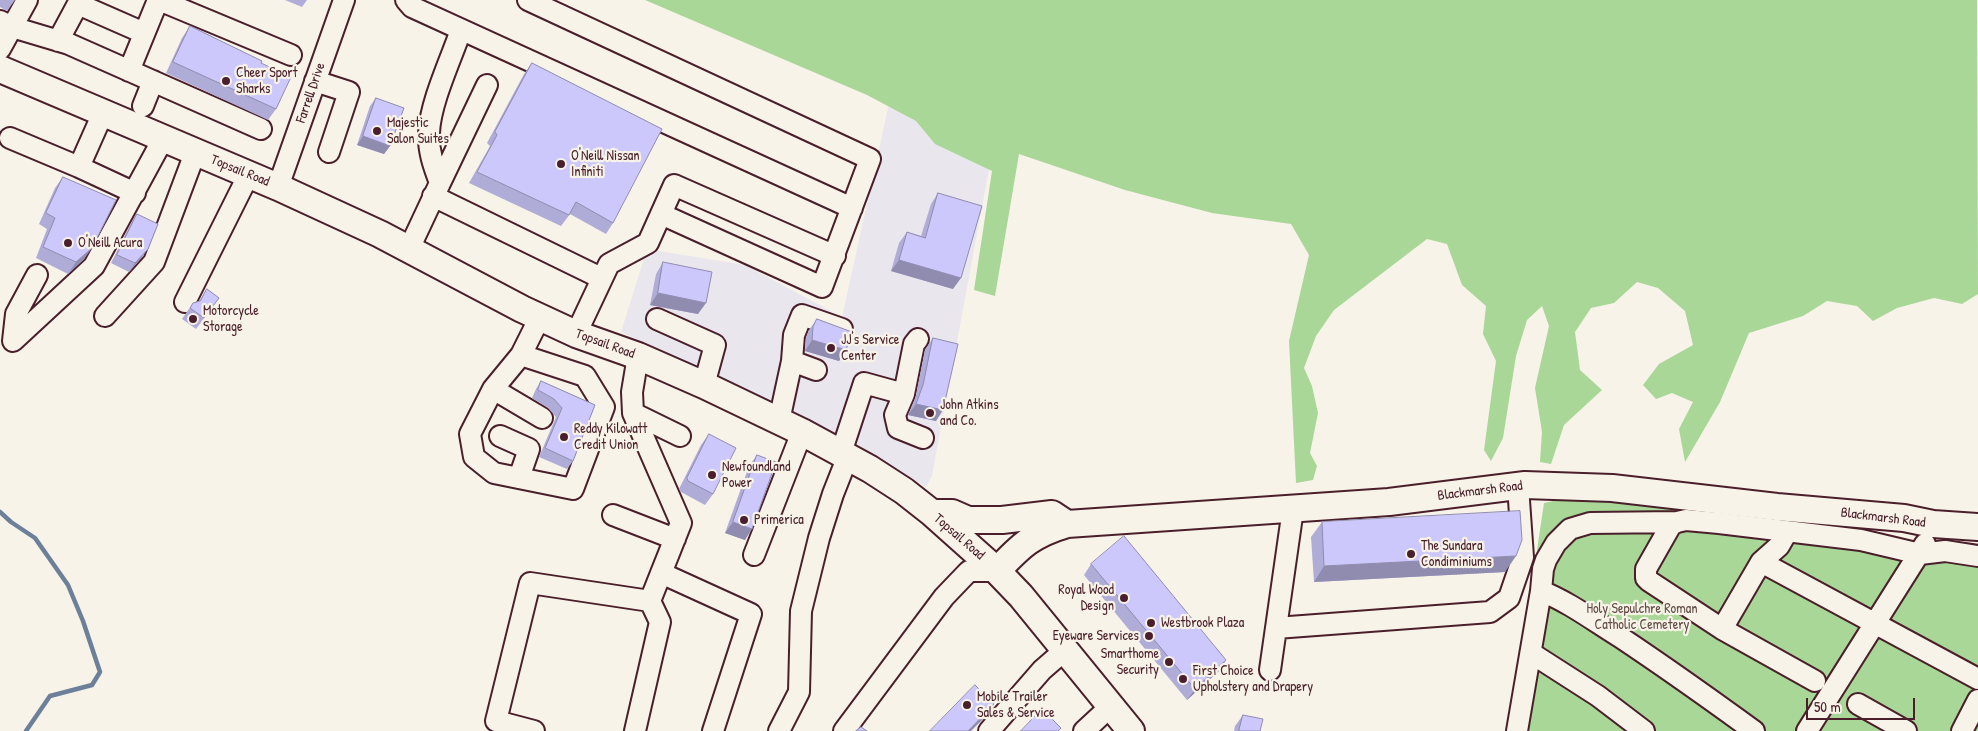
<!DOCTYPE html>
<style>
body{margin:0}
#map{position:relative;width:1978px;height:731px;overflow:hidden;background:#f7f3e8;font-family:"Patrick Hand",sans-serif}
canvas{display:block}
.scale{position:absolute;left:1806px;top:698px;width:109px;height:22px;box-sizing:border-box;border:2px solid #4a1f2b;border-top:0;padding-left:6px;font-size:15px;line-height:18px;white-space:nowrap;color:#4a1f2b;-webkit-text-stroke:4px #f7f3e8;paint-order:stroke}
</style>
<div id="map">
<canvas width="1978" height="731"></canvas>
<div class="scale">50 m</div>
</div>
<script>
const c = document.querySelector('canvas').getContext('2d');
c.lineJoin = 'round';
function fillPath(path, color) {
  c.fillStyle = color;
  c.fill(path, 'evenodd');
}
function stroke(path, color, width, dash) {
  c.strokeStyle = color;
  c.lineWidth = width;
  c.lineCap = dash ? 'butt' : 'round';
  c.setLineDash(dash || []);
  c.stroke(path);
}
function drawText(font, color, halo, rows, align = 'center') {
  c.font = font + ' "Patrick Hand",sans-serif';
  c.lineWidth = 4.5;
  c.setLineDash([]);
  c.textBaseline = 'middle';
  c.strokeStyle = halo;
  c.fillStyle = color;
  for (const [text, x, y, turn = 0] of rows) {
    c.save();
    c.translate(x, y);
    c.rotate((+turn || 0) * Math.PI / 180);
    c.textAlign = isNaN(turn) ? turn : align;
    if (halo) c.strokeText(text, 0, 0);
    c.fillText(text, 0, 0);
    c.restore();
  }
}
const built = new Path2D(`
 M890 99 995 137 932 476 926 487 851 441 817 424 621 332 647 249 745 265 842 317Z`);
const green = new Path2D(`
 M645 0H1977L1978 294 1962 304 1934 298 1897 308 1873 321 1857 306 1827 301 1803 316 1749 333 1720 402 1685 462 1679 429 1693 402 1672 393 1656 399 1643 385 1659 364 1693 345 1685 311 1658 288 1637 282 1614 303 1591 308 1575 332 1580 370 1602 390 1564 425 1551 464 1540 462 1542 432 1535 388 1549 326 1542 306 1527 320 1516 356 1503 438 1491 461 1484 450 1496 361 1483 334 1486 306 1462 285 1447 244 1427 239 1334 310 1316 336 1304 368 1312 386 1318 413 1310 453 1317 466 1313 480 1296 483 1289 341 1309 255 1291 224 1212 213 1125 190 1019 154 995 296 974 290 992 171 935 144 916 121 867 95Z
 M1562 499 1671 506 1914 542 1978 549V731H1510L1544 503Z`);
const stream = new Path2D(`
 M0 512 11 522 35 538 68 585 83 621 100 672 92 685 50 696 26 731`);
const minor = new Path2D(`
 M159 0 291 55
 M406 0 412 7 852 208
 M528 0 870 159 822 287 661 214
 M78 4 144 33
 M0 21 12 27 69 44 261 129
 M58 41 80 0
 M0 49 27 0
 M129 71 158 0
 M315 81 349 92 329 152
 M143 106 153 81
 M10 138 79 167 103 113
 M79 167 135 193
 M440 183 487 85
 M278 187 344 0
 M433 196 601 278
 M409 249 440 183C434 167 428 151 429 133 430 103 451 59 461 30
 M37 275 16 314 13 341 94 266 163 139
 M185 302 249 174
 M105 316 154 262 195 153
 M657 319 715 345 704 385
 M576 334 609 264 648 243 674 185 835 256
 M521 355 585 376 604 407 573 489 494 473 474 457 470 434 493 389 521 355 540 317
 M638 356 632 392 633 413 680 436
 M792 361 794 335 802 315 842 329
 M493 389 542 418
 M904 394 895 415 898 428 923 438
 M633 413 681 523 650 601 660 622 635 731
 M779 421 792 361 816 370
 M500 436 529 449 519 478
 M841 453 864 383 904 394 914 344 918 339
 M613 515 675 539
 M754 555 802 432
 M1761 562 1978 679
 M661 573 751 614 713 731
 M1541 591C1569 602 1594 621 1620 637 1665 667 1710 699 1754 731
 M1276 628 1490 612 1509 598 1523 557 1518 486
 M1722 629 1761 562 1779 546 1787 532
 M1531 653 1598 696 1644 731
 M1270 670 1293 509
 M1815 681 1722 629 1649 581 1646 578V569L1671 525 1677 522 1686 520 1719 523 1861 540 1920 554 1945 551 1978 556
 M1858 704 1906 731
 M534 731 496 721 530 583 650 601
 M779 731 799 692 801 611 819 538 833 494 848 456
 M844 731 944 597 967 573 969 571H997
 M989 731 1042 670 1065 650
 M1084 731 1111 706
 M1517 731 1541 591 1543 569 1546 560 1556 543 1570 529 1590 523 1677 522
 M1807 731 1925 544
 M1962 731 1978 700`);
const major = new Path2D(`
 M0 69 278 187 380 234 522 309 576 334 638 356 704 385 802 432 870 469 904 491 932 513 997 571 1021 596 1131 731
 M935 513H952L968 520H1002L1052 514 1064 522
 M997 571C1021 545 1033 534 1067 524L1389 502 1525 485 1612 488 1777 507 1904 518 1933 524 1978 527`);
const wall = new Path2D(`
 M0 0H15L7 11 0 7Z
 M285 0H307L302 7Z
 M190 26 261 63 276 109 268 120 166 73 182 38Z
 M532 63 613 223 606 234 570 214 561 226 469 183 490 146 487 143 524 74Z
 M376 98 390 146 384 154 357 145 370 106Z
 M63 177 84 259 68 274 36 258 47 229 39 224 55 188Z
 M938 193 953 289 891 271 899 243 907 232 921 236 931 204Z
 M137 214 142 257 129 272 111 263 131 223Z
 M663 262 698 314 650 305 656 274Z
 M207 289 219 298 196 329 182 319 193 303 199 301Z
 M817 319 846 350 839 361 805 351 806 338 809 330Z
 M933 338 936 421 908 415 916 396 925 350Z
 M541 381 595 405 573 461 567 469 539 457 556 417 548 408 532 398 536 389Z
 M709 434 713 494 705 505 681 492 679 489 701 445Z
 M757 455 745 540 725 533 749 466Z
 M1322 522 1505 572 1314 582 1311 537Z
 M1091 564 1226 660 1219 671 1187 700 1084 575Z
 M1243 715 1260 731H1234L1235 726Z`);
const shadedWall = new Path2D(`
 M363 136 390 146 384 154 357 145Z
 M92 248 84 259 68 274 76 262Z
 M148 249 142 257 129 272 135 263Z
 M899 260 961 278 953 289 891 271Z
 M658 293 706 303 698 314 650 305Z
 M812 340 846 350 839 361 805 351Z
 M916 404 943 410 936 421 908 415Z
 M733 522 752 529 745 540 725 533Z
 M1516 556 1505 572 1314 582 1324 566Z
 M1226 660 1219 671 1187 700 1195 689Z
 M994 704 987 715 971 731H968Z`);
const building = new Path2D(`
 M190 26 262 61 261 63 291 77 276 109 173 62Z
 M532 63 662 129 613 223 576 202 569 215 477 172 497 135 495 132Z
 M376 98 404 108 390 146 363 136Z
 M63 177 116 200 92 248 76 262 43 247 55 218 46 213Z
 M938 193 982 206 961 278 899 260 907 232 925 238Z
 M137 214 158 224 148 249 135 263 117 255Z
 M663 262 712 272 706 303 658 293Z
 M207 289 219 298 204 318 190 308 193 303 200 301Z
 M817 319 852 332 846 350 812 340 813 327Z
 M933 338 958 344 943 410 916 404 923 385Z
 M541 381 595 405 573 461 545 448 562 408 554 399 538 390Z
 M709 434 736 448 713 494 688 481 687 478Z
 M757 455 776 462 752 529 733 522Z
 M1520 511 1522 540 1516 556 1324 566 1322 522Z
 M1124 536 1226 660 1195 689 1091 564Z
 M975 685 994 704 968 731H930Z
 M1042 709 1061 728 1058 731H1021Z
 M1243 715 1263 719 1260 731H1239Z
 M861 727 867 731H856Z`);
const markers = [
 [226,81,5,"#4a1f2b"],
 [377,131,5,"#4a1f2b"],
 [561,164,5,"#4a1f2b"],
 [68,243,5,"#4a1f2b"],
 [193,319,5,"#4a1f2b"],
 [831,348,5,"#4a1f2b"],
 [930,413,5,"#4a1f2b"],
 [564,437,5,"#4a1f2b"],
 [712,475,5,"#4a1f2b"],
 [744,520,5,"#4a1f2b"],
 [1411,554,5,"#4a1f2b"],
 [1124,598,5,"#4a1f2b"],
 [1151,623,5,"#4a1f2b"],
 [1149,636,5,"#4a1f2b"],
 [1169,662,5,"#4a1f2b"],
 [1183,679,5,"#4a1f2b"],
 [967,705,5,"#4a1f2b"]
];
const poiNames = [
 ["Cheer Sport",236,73],
 ["Sharks",236,89],
 ["Majestic",387,123],
 ["Salon Suites",387,139],
 ["O'Neill Nissan",571,156],
 ["Infiniti",571,172],
 ["O'Neill Acura",78,243],
 ["Motorcycle",203,311],
 ["Storage",203,327],
 ["JJ's Service",841,340],
 ["Center",841,356],
 ["John Atkins",940,405],
 ["and Co.",940,421],
 ["Reddy Kilowatt",574,429],
 ["Credit Union",574,445],
 ["Newfoundland",722,467],
 ["Power",722,483],
 ["Primerica",754,520],
 ["The Sundara",1421,546],
 ["Condiminiums",1421,562],
 ["Royal Wood",1114,590,"right"],
 ["Design",1114,606,"right"],
 ["Westbrook Plaza",1161,623],
 ["Eyeware Services",1139,636,"right"],
 ["Smarthome",1159,654,"right"],
 ["Security",1159,670,"right"],
 ["First Choice",1193,671],
 ["Upholstery and Drapery",1193,687],
 ["Mobile Trailer",977,697],
 ["Sales & Service",977,713]
];
const streetNames = [
 ["Farrell Drive",311,93,-71],
 ["Topsail Road",240,171,22],
 ["Topsail Road",605,344,20],
 ["Blackmarsh Road",1480,491,-7],
 ["Blackmarsh Road",1883,518,7],
 ["Topsail Road",959,537,41]
];
const parkNames = [
 ["Holy Sepulchre Roman",1642,609],
 ["Catholic Cemetery",1642,625]
];
fillPath(built, '#eae6ee');
fillPath(green, '#a9d797');
stroke(stream, '#6c8199', 4.5);
stroke(minor, '#4a1f2b', 24);
stroke(major, '#4a1f2b', 30);
stroke(minor, '#f7f3e8', 20);
stroke(major, '#f7f3e8', 26);
fillPath(wall, '#b0acd8');
fillPath(shadedWall, '#908cb0');
fillPath(building, '#cdc8fb');
stroke(building, '#908cb0', 1);
for (const [x, y, r, color] of markers) {
  const dot = new Path2D();
  dot.arc(x, y, r, 0, 2 * Math.PI);
  c.fillStyle = color;
  c.fill(dot);
  stroke(dot, '#f7f3e8', 2);
}
drawText('14px', '#4a1f2b', '#f7f3e8', poiNames, 'left');
drawText('14px', '#4a1f2b', '#f7f3e8', streetNames);
drawText('14px', '#624d46', '#f7f3e8', parkNames);
</script>
